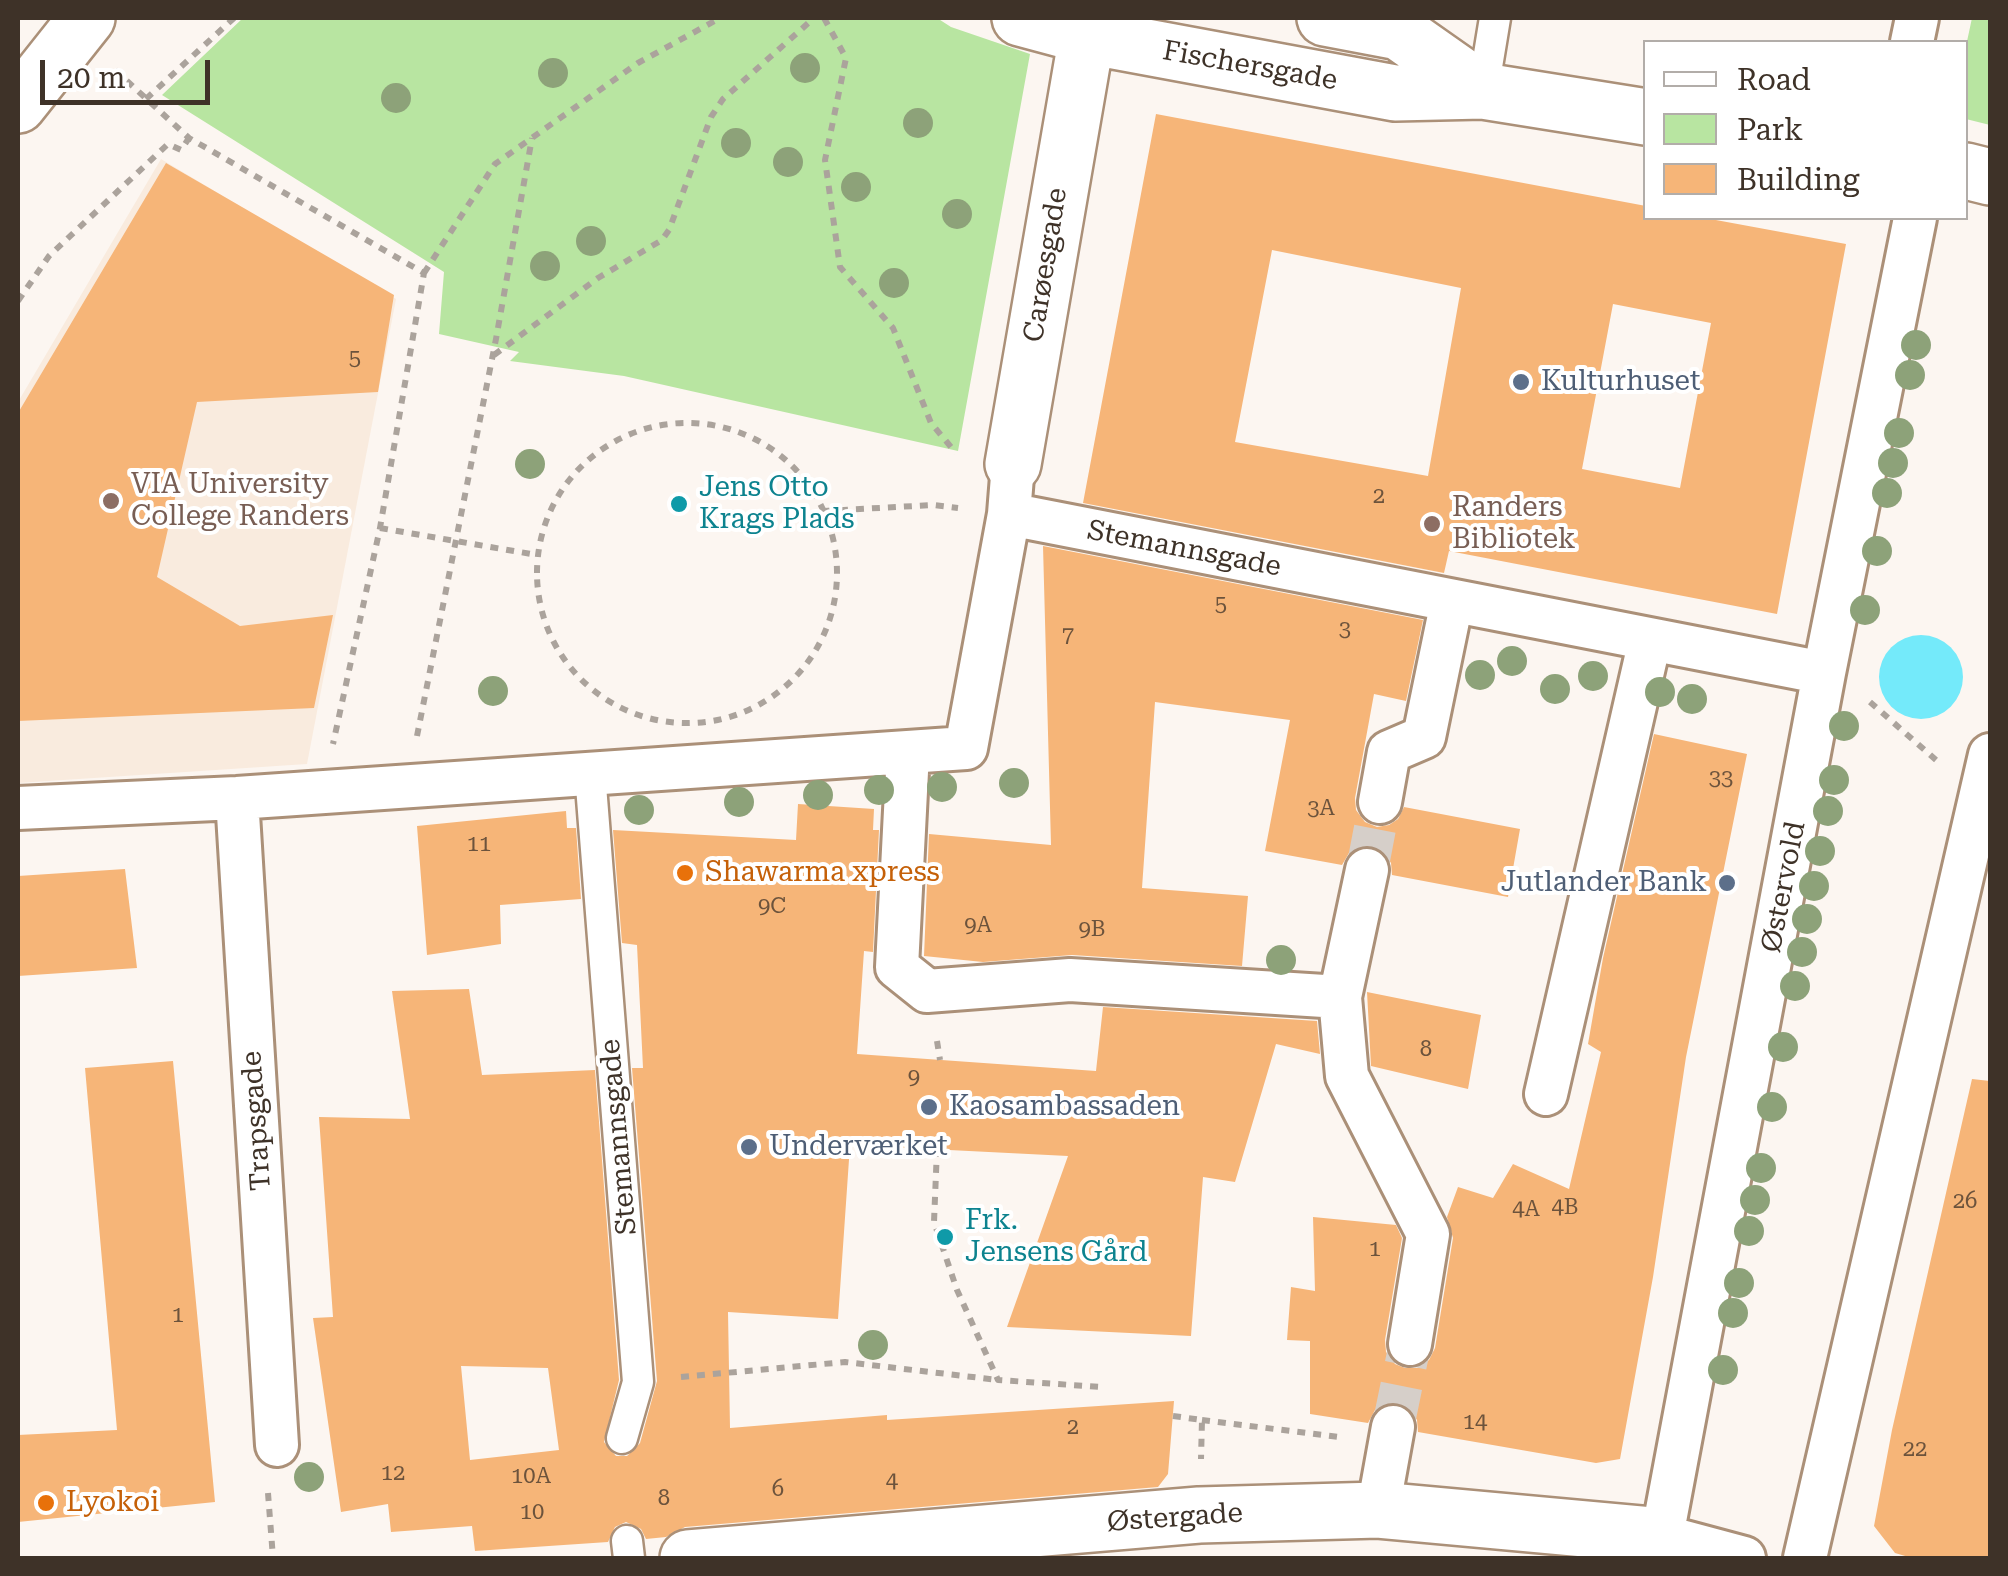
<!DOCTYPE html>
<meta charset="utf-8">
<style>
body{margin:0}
#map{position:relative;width:2008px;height:1576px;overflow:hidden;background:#fcf6f1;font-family:"Roboto Serif",serif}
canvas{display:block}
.frame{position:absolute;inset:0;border:20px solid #3e3228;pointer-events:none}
.legend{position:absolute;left:1643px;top:40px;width:325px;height:180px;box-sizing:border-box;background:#fff;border:2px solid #b2ada9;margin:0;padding:12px 18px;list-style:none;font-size:30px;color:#3e3228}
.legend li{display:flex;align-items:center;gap:20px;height:50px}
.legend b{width:50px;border:2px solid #b2ada9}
.scale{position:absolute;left:40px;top:60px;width:170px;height:45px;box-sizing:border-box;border:5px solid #3e3228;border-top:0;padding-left:12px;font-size:30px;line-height:35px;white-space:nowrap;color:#3e3228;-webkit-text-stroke:8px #fff;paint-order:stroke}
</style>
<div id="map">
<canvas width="2008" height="1576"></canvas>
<div class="frame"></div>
<ul class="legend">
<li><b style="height:12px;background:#fff"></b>Road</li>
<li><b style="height:28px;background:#b8e5a1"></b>Park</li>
<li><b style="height:28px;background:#f6b578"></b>Building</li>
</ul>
<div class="scale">20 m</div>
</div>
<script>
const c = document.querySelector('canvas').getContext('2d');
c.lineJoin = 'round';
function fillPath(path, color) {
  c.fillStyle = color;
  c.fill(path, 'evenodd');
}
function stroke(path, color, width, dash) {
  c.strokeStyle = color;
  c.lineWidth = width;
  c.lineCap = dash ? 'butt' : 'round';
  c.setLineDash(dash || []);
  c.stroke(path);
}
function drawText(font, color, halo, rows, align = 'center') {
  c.font = font + ' "Roboto Serif",serif';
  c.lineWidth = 8;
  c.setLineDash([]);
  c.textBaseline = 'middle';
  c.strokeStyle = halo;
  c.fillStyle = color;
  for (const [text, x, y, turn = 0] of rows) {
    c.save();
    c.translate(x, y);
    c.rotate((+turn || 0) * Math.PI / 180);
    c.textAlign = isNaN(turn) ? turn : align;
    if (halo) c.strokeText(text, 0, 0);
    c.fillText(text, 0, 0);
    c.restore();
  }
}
const built = new Path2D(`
 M161 159 396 299 307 764 18 783V402Z`);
const green = new Path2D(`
 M243 18H937L951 27 1030 54 958 451 624 376 510 361 519 352 439 334 444 272 162 95Z
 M1972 18H1990V125L1966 119V46Z`);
const water = new Path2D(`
 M1879 677a42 42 0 1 1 84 0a42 42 0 1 1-84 0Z`);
const building = new Path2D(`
 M1156 114 1646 206V218H1705L1846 244 1777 614 1449 551 1444 573 1083 503ZM1272 250 1461 288 1428 476 1235 442ZM1613 304 1711 323 1680 488 1582 469Z
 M166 163 394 295 378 392 197 402 157 577 240 626 333 615 314 708 18 721V413Z
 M1043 546 1423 620 1406 701 1374 694 1355 798 1356 810 1365 822 1377 827 1389 825 1398 819 1404 807 1520 829 1508 897 1392 875 1391 863 1384 852 1371 845 1360 846 1349 853 1342 865 1265 851 1290 720 1155 702 1142 888 1248 896 1242 966 1072 955 983 962 924 956 929 834 1051 845Z
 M1654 734 1747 754 1686 1057 1653 1277 1620 1459 1596 1463 1418 1432 1417 1420 1410 1409 1396 1402 1384 1404 1375 1410 1368 1423 1310 1414V1341L1287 1340 1291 1287 1315 1291 1313 1217 1396 1225 1402 1238 1385 1340 1386 1352 1395 1364 1405 1368H1418L1429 1360 1435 1348 1453 1238 1447 1217 1458 1187 1493 1198 1513 1164 1569 1189 1601 1052 1588 1044 1603 958Z
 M798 804 874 809 873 830H879L873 952 864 951 857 1054 1096 1071 1103 1007 1317 1021 1320 1054 1276 1044 1235 1182 1203 1177 1191 1336 1007 1327 1068 1156 850 1145 838 1319 728 1312 730 1428 887 1415V1420L1174 1401 1168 1474 1158 1487 685 1527 666 1537 646 1539 641 1529 626 1522 615 1527 608 1542 475 1551 472 1526 391 1532 388 1504 341 1512 313 1318 333 1317 319 1117 410 1119 392 991 469 989 482 1075 595 1070 619 1380 604 1442 616 1456H627L640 1443 657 1381 632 1068H643L637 945 622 943 613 830 796 840ZM461 1366 548 1368 559 1450 470 1460Z
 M566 811 567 828H576L581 899 500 905 501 944 427 955 417 826Z
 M125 869 137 968 18 976V876Z
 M1367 992 1481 1015 1468 1089 1371 1066Z
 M173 1061 215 1502 18 1522V1435L117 1430 85 1068Z
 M1972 1079 1990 1081V1558H1912L1895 1553 1874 1526 1892 1430Z`);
const pedestrianTunnel = new Path2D(`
 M1367 870 1380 802
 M1393 1427 1410 1344`);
const path = new Path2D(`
 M824 18 846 58 825 160 840 267 893 328 931 423 956 453
 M115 70 189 138 424 273 380 528 333 744
 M146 99 234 18
 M424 273 495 164 638 63 720 18
 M18 301 49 256 168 144 181 150 189 138
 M494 355 598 278 662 240 669 230 711 117 723 99 814 18
 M537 573a150 150 0 1 1 300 0a150 150 0 1 1-300 0Z
 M824 511 933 505 958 508
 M380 528 537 555
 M1870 702 1936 760
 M417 736 496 339 532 138
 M937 1041 940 1060
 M937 1149 934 1222 957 1290 998 1380 1101 1387
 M681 1377 845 1362 998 1380
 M1173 1416 1202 1420 1201 1459
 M1202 1420 1339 1437
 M268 1493 273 1558`);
const service = new Path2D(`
 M1483 91 1495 18
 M590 773 638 1382 622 1438
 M627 1541 629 1558`);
const pedestrian = new Path2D(`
 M1912 42 1917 18
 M1009 514 1824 673
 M908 752 897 967 927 991 1070 980 1340 997
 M237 798 277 1445
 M1380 802 1389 752 1424 737 1452 601
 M18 808 237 798 966 748 1009 514 1013 464
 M1367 870 1340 997 1347 1076 1428 1234 1410 1344
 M1546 1094 1650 640
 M1378 1510 1393 1427
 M1662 1536 1744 1558
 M1658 1558 1824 673 1915 218
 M1805 1558 1990 755`);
const minor = new Path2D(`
 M1020 18 1087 36 1395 93 1483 91 1646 117
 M1325 18 1399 32 1483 91
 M1966 171 1990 177
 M1013 464 1090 18
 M688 1558 1199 1515 1378 1510 1662 1536`);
const secondary = new Path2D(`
 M18 105 87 18`);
const trees = [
 [805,68],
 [553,73],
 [396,98],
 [918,123],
 [736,143],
 [788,162],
 [856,187],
 [957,214],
 [591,241],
 [545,266],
 [894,283],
 [1916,345],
 [1910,375],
 [1899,433],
 [1893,463],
 [530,464],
 [1887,493],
 [1877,551],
 [1865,610],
 [1512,661],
 [1480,675],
 [1593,676],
 [1555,689],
 [493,691],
 [1660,692],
 [1692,699],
 [1844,726],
 [1834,780],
 [1014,783],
 [942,787],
 [879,790],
 [818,795],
 [739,802],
 [639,810],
 [1828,811],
 [1820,851],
 [1814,886],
 [1807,919],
 [1802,952],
 [1281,960],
 [1795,986],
 [1783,1047],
 [1772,1107],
 [1761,1168],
 [1755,1200],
 [1749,1231],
 [1739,1283],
 [1733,1313],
 [873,1345],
 [1723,1370],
 [309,1477]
];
const markers = [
 [1521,382,10,"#5c6f8a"],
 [111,501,10,"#8d6e63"],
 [679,504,10,"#0f9aa8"],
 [1432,524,10,"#8d6e63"],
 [685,873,10,"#e8710a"],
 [1727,883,10,"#5c6f8a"],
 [929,1107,10,"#5c6f8a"],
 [749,1147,10,"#5c6f8a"],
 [945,1237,10,"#0f9aa8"],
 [46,1503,10,"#e8710a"]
];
const numberNames = [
 ["5",355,359],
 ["2",1379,497],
 ["5",1221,605],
 ["3",1345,630],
 ["7",1068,636],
 ["33",1721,779],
 ["3A",1321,809],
 ["11",479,845],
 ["9C",772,907],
 ["9A",978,926],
 ["9B",1092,930],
 ["8",1426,1050],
 ["9",914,1078],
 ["26",1965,1202],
 ["4B",1565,1208],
 ["4A",1526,1210],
 ["1",1375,1250],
 ["1",178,1316],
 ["14",1475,1423],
 ["2",1073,1428],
 ["22",1915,1450],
 ["12",393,1474],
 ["10A",531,1477],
 ["4",892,1482],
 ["6",778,1490],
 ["8",664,1499],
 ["10",532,1513]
];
const streetNames = [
 ["Fischersgade",1250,66,10],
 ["Carøesgade",1046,265,-81],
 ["Stemannsgade",1184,549,11],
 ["Østervold",1784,887,-79],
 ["Trapsgade",257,1121,-94],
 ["Stemannsgade",619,1137,-95],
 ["Østergade",1175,1518,-4]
];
const serviceNames = [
 ["Kulturhuset",1541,382],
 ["Jutlander Bank",1707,883,"right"],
 ["Kaosambassaden",949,1107],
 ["Underværket",769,1147]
];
const educationNames = [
 ["VIA University",131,485],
 ["College Randers",131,517],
 ["Randers",1452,508],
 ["Bibliotek",1452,540]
];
const cultureNames = [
 ["Jens Otto",699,488],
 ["Krags Plads",699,520],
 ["Frk.",965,1221],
 ["Jensens Gård",965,1253]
];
const foodNames = [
 ["Shawarma xpress",705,873],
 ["Lyokoi",66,1503]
];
fillPath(built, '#f9ebde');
fillPath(green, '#b8e5a1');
fillPath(water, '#74eafa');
fillPath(building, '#f6b578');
stroke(pedestrianTunnel, '#d6cfc9', 42, [42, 21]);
stroke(service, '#ab9078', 35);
stroke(pedestrian, '#ab9078', 48);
stroke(minor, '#ab9078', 60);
stroke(secondary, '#ab9078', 60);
stroke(path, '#aba39c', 6, [8, 8]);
stroke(service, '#fff', 30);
stroke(pedestrian, '#fff', 42);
stroke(minor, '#fff', 55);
stroke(secondary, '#fff', 55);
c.fillStyle = '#8da279';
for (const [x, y] of trees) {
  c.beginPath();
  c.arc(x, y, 15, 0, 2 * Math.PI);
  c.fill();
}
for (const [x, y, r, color] of markers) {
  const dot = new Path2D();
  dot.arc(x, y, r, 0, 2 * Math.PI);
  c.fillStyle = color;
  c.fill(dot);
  stroke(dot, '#fff', 4);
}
drawText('22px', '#6c533c', null, numberNames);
drawText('28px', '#3e3228', '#fff', streetNames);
drawText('28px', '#4e5e75', '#fff', serviceNames, 'left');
drawText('28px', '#785e54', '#fff', educationNames, 'left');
drawText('28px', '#0d838f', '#fff', cultureNames, 'left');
drawText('28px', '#c56008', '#fff', foodNames, 'left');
</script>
